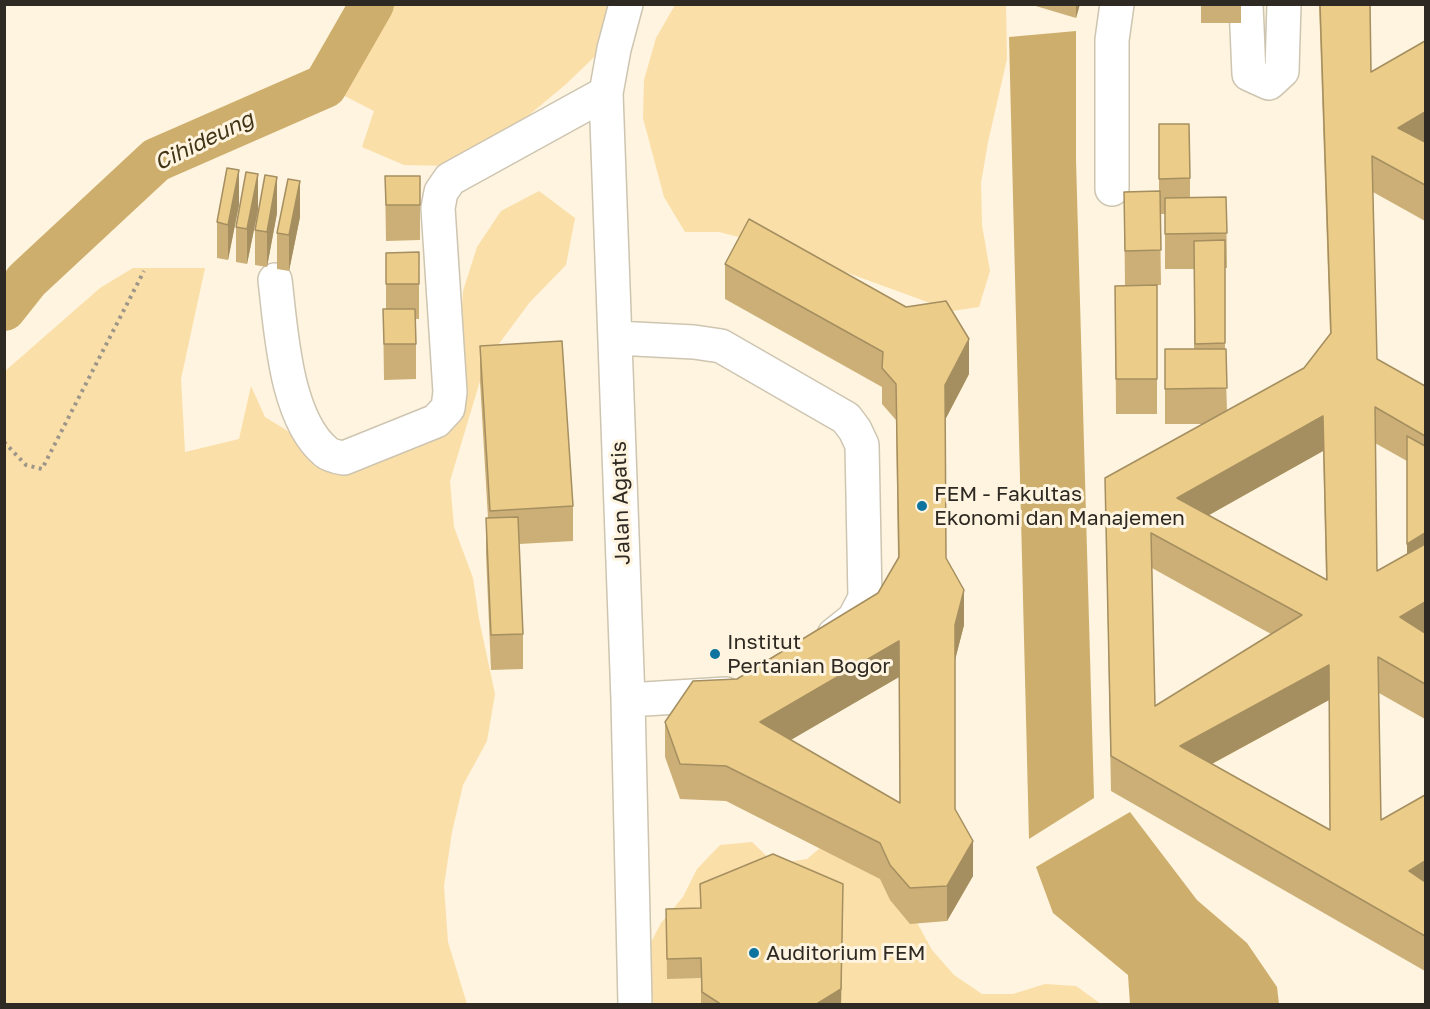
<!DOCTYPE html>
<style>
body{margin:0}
#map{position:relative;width:1430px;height:1009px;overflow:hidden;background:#fef4df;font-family:"Golos Text",sans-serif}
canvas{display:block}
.frame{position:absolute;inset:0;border:6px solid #2e2a23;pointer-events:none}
</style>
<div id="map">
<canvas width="1430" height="1009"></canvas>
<div class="frame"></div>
</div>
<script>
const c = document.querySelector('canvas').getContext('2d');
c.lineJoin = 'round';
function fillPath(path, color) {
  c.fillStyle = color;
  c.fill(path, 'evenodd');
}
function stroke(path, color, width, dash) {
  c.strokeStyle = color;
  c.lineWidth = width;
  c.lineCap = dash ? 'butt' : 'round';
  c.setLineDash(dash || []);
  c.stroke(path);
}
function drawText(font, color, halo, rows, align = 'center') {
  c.font = font + ' "Golos Text",sans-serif';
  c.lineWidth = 6;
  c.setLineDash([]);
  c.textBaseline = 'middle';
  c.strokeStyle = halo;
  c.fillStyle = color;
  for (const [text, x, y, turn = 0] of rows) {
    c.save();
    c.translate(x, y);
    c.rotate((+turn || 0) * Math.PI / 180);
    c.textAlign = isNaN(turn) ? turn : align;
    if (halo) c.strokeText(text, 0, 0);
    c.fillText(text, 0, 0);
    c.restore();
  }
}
const green = new Path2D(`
 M375 5H627L612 40 565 85 493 145 453 166 404 165 362 147 374 111 325 86 369 26Z
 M675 5H1006L1007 59 988 142 981 183 982 225 990 271 979 307 952 311 774 246 719 232H685L664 197 643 118 644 80 656 38Z
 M539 191 575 218 566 265 530 302 501 341 483 371 450 481 454 527 473 578 479 619 495 694 487 741 463 785 452 832 444 886 448 942 467 1004H5L4 372 100 288 133 268H205L181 379 185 452 239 439 251 386 265 417 291 433 314 464 351 472 418 441 460 338 463 291 477 247 501 211Z
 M833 837 903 897 932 950 954 975 982 994H1013L1045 984 1076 986 1101 1004H641L646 952 661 923 683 897 697 869 720 845 752 842 775 864 807 859Z`);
const water = new Path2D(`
 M1076 31V160L1094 798 1029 839 1009 37Z
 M1130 812 1197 900 1247 943 1277 987 1279 1004H1130L1128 975 1053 913 1036 867Z`);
const river = new Path2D(`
 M4 309 27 280 156 160 325 86 372 4`);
const path = new Path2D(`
 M4 442 26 465 42 469 144 271`);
const minor = new Path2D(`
 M626 4 614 49 606 93 628 700 635 1004
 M1246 4 1249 74 1269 83 1282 71 1284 4
 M1112 189V40L1117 4
 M275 280C281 329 285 418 326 452 331 456 338 457 344 458L436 421 448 408 450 392 438 208 441 192 450 179 606 93
 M616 338 694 342 721 346 846 418 855 430 862 445 865 598 854 619 834 635
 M628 700 726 694`);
const wall = new Path2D(`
 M1029 4H1080L1076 18Z
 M1201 4H1241V23H1201Z
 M1319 4H1370L1371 72 1425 41V221L1373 192 1377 359 1425 386V719L1379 693 1381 820 1425 795V971L1111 791 1105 478 1204 424H1165V349H1194V269H1165V214H1160L1161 285H1157V414H1116L1115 286H1125L1124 192 1159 191V124L1190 178V197H1226L1227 268H1225V349L1227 411 1304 368 1330 334ZM1375 443 1407 461V554L1377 571ZM1323 451 1326 579 1209 515ZM1152 568 1271 634 1155 706ZM1329 700 1330 829 1212 764Z
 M385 176H420V240L386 241Z
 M239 205 228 260 217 258V222Z
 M258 210 247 264 236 262V227Z
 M277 213 267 267 255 265V230Z
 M300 217 289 271 277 269V233Z
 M419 252V319H416V379L384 380 383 309H386V253Z
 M725 264 969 374 945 420 946 558 964 625 955 660V809L973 876 947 921 910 924 890 900 880 879 726 801 680 799 665 757V722L878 593 898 558 896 420 882 404V387L725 299ZM899 677 900 803 790 740Z
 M480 346 573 506V541L519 544 523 634V669L491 670 486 554V518H488L480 381Z
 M843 884 841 1005H701V978L667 979 666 909 700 908Z`);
const shadedWall = new Path2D(`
 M1076 4H1080L1076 18Z
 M1425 112V147L1398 128Z
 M239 170V205L228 260V225Z
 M258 174V210L247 264V229Z
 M277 177V213L267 267V232Z
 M300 181V217L289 271V235Z
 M969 339V374L945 420V385Z
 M1323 416V451L1177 533V498Z
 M1425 533V568L1407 579V544Z
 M964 590V625L955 660V625Z
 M1425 602V638L1400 617Z
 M899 641V677L760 758V722Z
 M1329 665V700L1180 781V746Z
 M973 841V876L947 921V886Z
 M1425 861V896L1409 871Z
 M843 884 841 1005H815Z`);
const building = new Path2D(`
 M1320 4H1370L1371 72 1425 41V112L1398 128 1425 142V185L1372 156 1377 359 1425 386V436L1375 407 1377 571 1425 544V602L1400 617 1425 633V684L1378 657 1381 820 1425 795V861L1409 871 1425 882V936L1111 756 1105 478 1304 368 1331 333ZM1323 416 1327 580 1177 498ZM1151 533 1302 615 1155 706ZM1329 665 1330 830 1180 746Z
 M1159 124H1189L1190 178 1159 179Z
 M227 168 239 170 228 225 217 222Z
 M246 172 258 174 247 229 236 227Z
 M265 175 277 177 267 232 255 230Z
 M385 176H420V205H386Z
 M288 179 300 181 289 235 277 233Z
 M1160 191 1161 250 1125 251 1124 192Z
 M1226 197 1227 233 1165 234V198Z
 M749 219 906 307 946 301 969 339 945 385 946 558 964 590 955 625V809L973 841 947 886 910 888 890 865 880 843 726 766 680 764 665 722 693 681 737 679 878 593 899 557 896 384 882 368 883 352 725 264ZM899 641 900 803 760 722Z
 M1225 240V343L1195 344 1194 241Z
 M419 252V284H386V253Z
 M1157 285V379H1116L1115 286Z
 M383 309H415L416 344H384Z
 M562 341 573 506 490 511 480 346Z
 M1165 349H1226L1227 388 1165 389Z
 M1407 436 1425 446V533L1407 544Z
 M518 517 523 634 491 635 486 518Z
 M773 854 843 884 841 989 815 1005H722L702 992 701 958 667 959 666 909 701 908 700 884Z`);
const markers = [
 [922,506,6,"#0d74a0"],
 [715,654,6,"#0d74a0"],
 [754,953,6,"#0d74a0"]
];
const poiNames = [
 ["FEM - Fakultas",934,494],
 ["Ekonomi dan Manajemen",934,518],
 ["Institut",727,642],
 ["Pertanian Bogor",727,666],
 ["Auditorium FEM",766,953]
];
const streetNames = [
 ["Jalan Agatis",621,503,-92]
];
const waterNames = [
 ["Cihideung",204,141,-26]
];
fillPath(green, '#fadfa9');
fillPath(water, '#ceae6c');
stroke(river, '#ceae6c', 44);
stroke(minor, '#cec5b1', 36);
stroke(path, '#9d9688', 4, [3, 4.5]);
stroke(minor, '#fff', 33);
fillPath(wall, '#cbaf76');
fillPath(shadedWall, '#a58f60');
fillPath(building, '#eccc89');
stroke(building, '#a58f60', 1.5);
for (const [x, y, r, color] of markers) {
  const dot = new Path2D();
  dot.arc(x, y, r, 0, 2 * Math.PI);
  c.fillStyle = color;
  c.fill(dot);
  stroke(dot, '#fef4df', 2);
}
drawText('21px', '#2e2a23', '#fef4df', poiNames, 'left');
drawText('21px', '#2e2a23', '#fef4df', streetNames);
drawText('italic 22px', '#423416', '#fef4df', waterNames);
</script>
